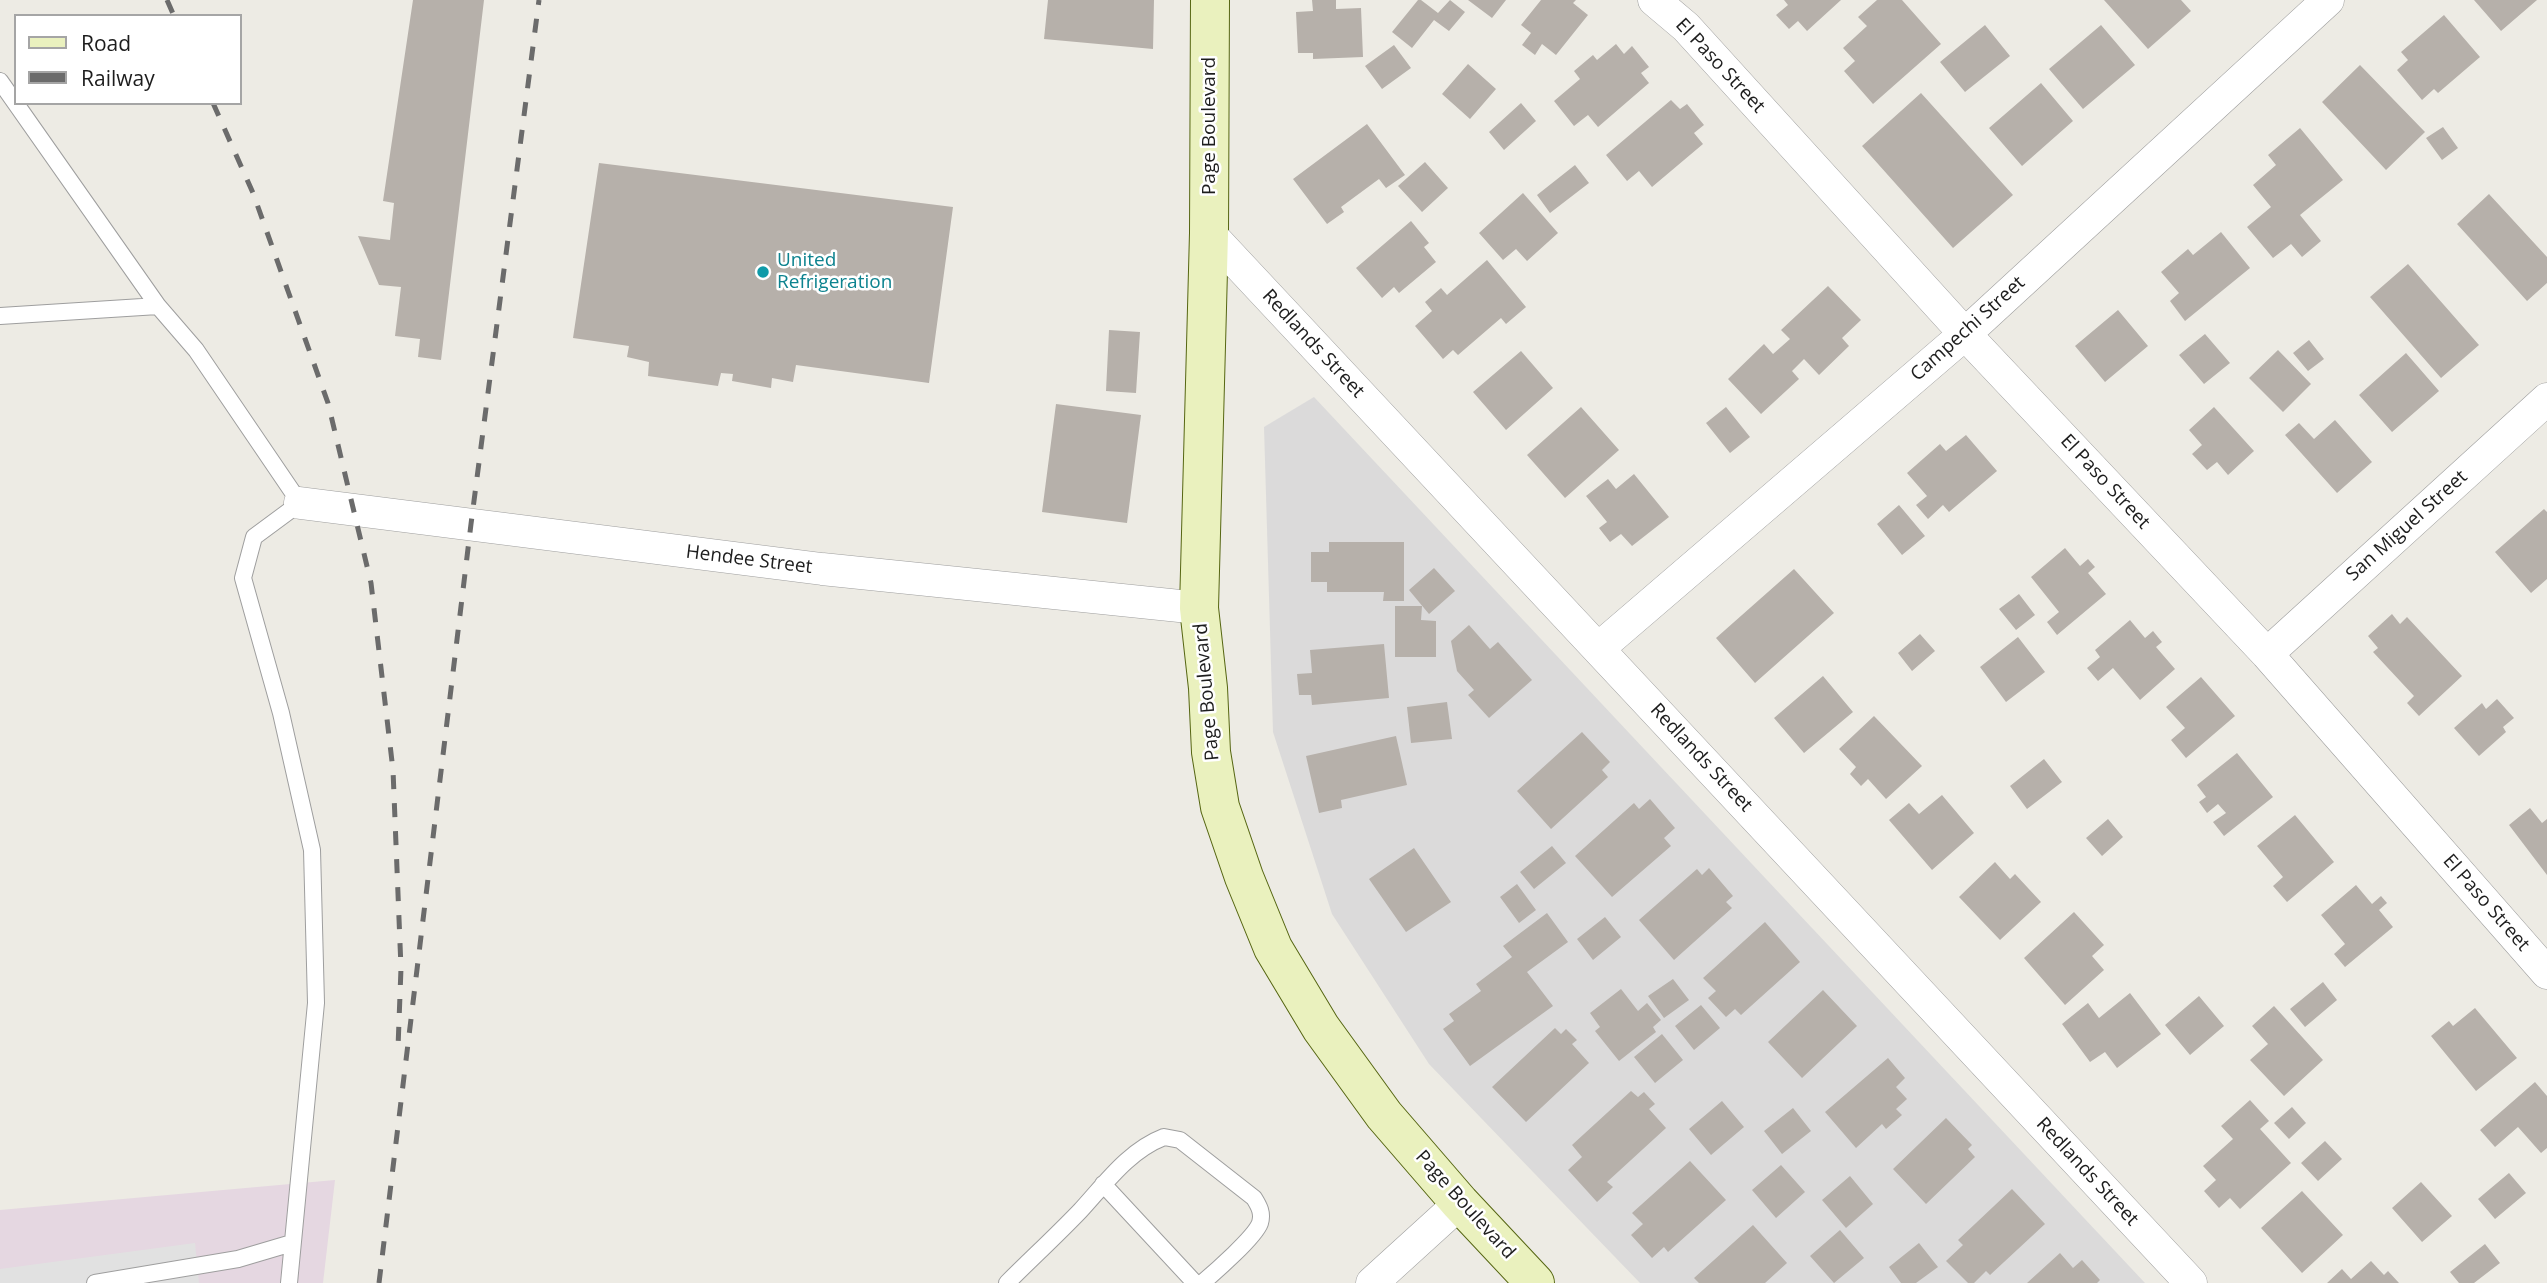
<!DOCTYPE html>
<style>
body{margin:0}
#map{position:relative;width:2547px;height:1283px;overflow:hidden;background:#edebe4;font-family:"Open Sans",sans-serif}
canvas{display:block}
.legend{position:absolute;left:14px;top:14px;width:228px;height:91px;box-sizing:border-box;background:#fff;border:2px solid #a5a5a5;margin:0;padding:9px 12px;list-style:none;font-size:21px;color:#1d1d1d}
.legend li{display:flex;align-items:center;gap:14px;height:35px}
.legend b{width:35px;border:2px solid #a5a5a5}
</style>
<div id="map">
<canvas width="2547" height="1283"></canvas>
<ul class="legend">
<li><b style="height:9px;background:#eaf1be"></b>Road</li>
<li><b style="height:9px;background:#6b6b6b"></b>Railway</li>
</ul>
</div>
<script>
const c = document.querySelector('canvas').getContext('2d');
c.lineJoin = 'round';
function fillPath(path, color) {
  c.fillStyle = color;
  c.fill(path, 'evenodd');
}
function stroke(path, color, width, dash) {
  c.strokeStyle = color;
  c.lineWidth = width;
  c.lineCap = dash ? 'butt' : 'round';
  c.setLineDash(dash || []);
  c.stroke(path);
}
function drawText(font, color, halo, rows, align = 'center') {
  c.font = font + ' "Open Sans",sans-serif';
  c.lineWidth = 5;
  c.setLineDash([]);
  c.textBaseline = 'middle';
  c.strokeStyle = halo;
  c.fillStyle = color;
  for (const [text, x, y, turn = 0] of rows) {
    c.save();
    c.translate(x, y);
    c.rotate((+turn || 0) * Math.PI / 180);
    c.textAlign = isNaN(turn) ? turn : align;
    if (halo) c.strokeText(text, 0, 0);
    c.fillText(text, 0, 0);
    c.restore();
  }
}
const residential = new Path2D(`
 M1314 397 2145 1283H1640L1429 1064 1332 914 1273 732 1264 427Z`);
const industrial = new Path2D(`
 M335 1180 323 1283H0V1210Z`);
const parking = new Path2D(`
 M195 1243 199 1283H0V1269Z`);
const building = new Path2D(`
 M413 0H484L441 360 418 357 420 339 395 336 401 287 379 285 358 236 390 240 394 203 383 201Z
 M1048 0H1154L1153 49 1044 39Z
 M1312 0H1336V9L1361 8 1363 57 1313 59V53H1298L1296 12 1313 11Z
 M1418 0H1421L1438 13 1450 0 1465 12 1449 31 1434 20 1412 48 1392 32Z
 M1468 0H1506L1492 18Z
 M1541 0H1576L1573 3 1588 15 1556 55 1542 44 1535 55 1522 45 1531 33 1521 25Z
 M1784 0H1841L1807 31 1798 21 1789 29 1776 15 1788 5Z
 M1877 0H1902L1941 44 1873 104 1844 71 1855 61 1843 48 1867 26 1858 17Z
 M2104 0H2181L2191 11 2148 49Z
 M2474 0H2537L2501 31Z
 M2444 15 2480 57 2438 93 2434 89 2422 100 2397 70 2408 60 2401 52Z
 M1985 25 2010 56 1965 92 1940 62Z
 M2101 25 2135 65 2083 109 2049 69Z
 M1616 44 1624 54 1632 46 1649 67 1641 73 1649 83 1598 127 1588 115 1574 126 1554 101 1580 79 1574 71 1593 55 1597 60Z
 M1394 45 1411 68 1382 89 1365 66Z
 M1468 64 1496 89 1470 119 1442 94Z
 M2360 65 2425 132 2386 170 2322 102Z
 M2041 83 2073 121 2022 166 1989 128Z
 M1921 93 2013 195 1953 248 1862 146Z
 M1671 100 1680 109 1687 104 1704 125 1694 133 1703 144 1652 187 1639 171 1627 181 1606 155Z
 M1521 103 1536 121 1504 150 1489 132Z
 M1367 124 1405 175 1386 188 1379 179 1341 207 1344 212 1327 224 1293 179Z
 M2443 127 2458 148 2442 160 2426 138Z
 M2300 128 2343 180 2300 215 2321 241 2302 257 2291 244 2273 258 2247 227 2271 207 2253 185 2276 165 2268 155Z
 M1425 162 1448 188 1422 212 1398 186Z
 M599 163 953 207 929 383 796 365 793 382 772 378 771 388 732 381 733 374 721 373 718 386 648 376 649 362 627 357 629 346 573 338Z
 M1575 165 1589 183 1550 213 1537 195Z
 M1523 193 1558 233 1527 261 1516 249 1503 260 1479 233Z
 M2489 194 2547 257V283L2527 301 2457 224Z
 M1411 221 1429 243 1424 247 1436 262 1399 293 1394 287 1382 298 1356 268Z
 M2221 232 2250 268 2185 321 2170 301 2179 293 2161 272 2188 249 2193 255Z
 M1487 260 1526 307 1506 324 1501 318 1458 355 1453 350 1443 359 1415 326 1432 311 1425 302 1441 288 1447 295Z
 M2408 264 2479 345 2441 378 2370 297Z
 M1828 286 1861 320 1842 338 1849 346 1819 375 1804 359 1792 371 1799 379 1761 414 1728 379 1764 344 1773 354 1790 339 1781 330Z
 M2118 310 2148 346 2105 382 2075 346Z
 M1109 330 1140 332 1136 393 1106 391Z
 M2205 334 2230 363 2204 384 2179 355Z
 M2309 340 2324 359 2308 371 2293 353Z
 M2278 350 2311 384 2283 412 2249 378Z
 M1521 351 1553 388 1506 430 1473 392Z
 M2406 353 2439 391 2392 432 2359 395Z
 M1056 404 1141 415 1127 523 1042 512Z
 M1581 407 1619 450 1565 498 1527 455Z
 M1726 407 1750 437 1730 453 1706 423Z
 M2214 407 2254 451 2228 475 2217 462 2207 470 2192 454 2202 445 2189 430Z
 M2335 420 2372 462 2337 493 2285 435 2299 423 2314 439Z
 M1966 435 1997 471 1949 512 1943 505 1928 519 1916 505 1927 496 1907 473 1940 444 1946 451Z
 M1634 474 1669 517 1632 546 1621 534 1610 542 1599 528 1607 522 1586 496 1608 479 1616 489Z
 M1899 505 1925 536 1902 555 1877 524Z
 M2544 509 2547 512V579L2531 593 2495 552Z
 M1329 542H1404V601H1383L1384 592H1327V582H1311V552H1329Z
 M2065 548 2080 566 2088 559 2095 567 2088 573 2106 594 2057 635 2047 622 2059 612 2031 577Z
 M1434 568 1455 591 1429 614 1409 590Z
 M1794 569 1834 613 1755 683 1716 638Z
 M2019 594 2035 615 2016 630 1999 609Z
 M1395 606H1422L1421 620 1436 621V657H1395Z
 M2392 614 2400 624 2407 617 2462 676 2419 716 2407 703 2414 696 2373 652 2378 648 2368 636Z
 M2130 620 2145 638 2153 631 2162 642 2156 647 2175 669 2140 700 2113 668 2098 681 2087 668 2100 657 2095 650Z
 M1469 625 1490 649 1498 642 1532 680 1489 718 1468 695 1474 690 1457 671 1451 641Z
 M1920 634 1935 651 1912 671 1898 653Z
 M2018 637 2045 672 2006 702 1980 667Z
 M1384 644 1389 698 1312 705 1311 695H1299L1297 674 1312 673 1310 650Z
 M1823 676 1853 712 1804 753 1774 718Z
 M2201 677 2235 716 2186 758 2171 740 2185 728 2166 707Z
 M2497 699 2514 718 2503 727 2506 732 2479 756 2454 728 2482 703 2486 709Z
 M1447 702 1452 739 1411 743 1407 707Z
 M1874 716 1922 766 1886 799 1868 779 1861 786 1850 774 1856 767 1839 749Z
 M1582 732 1610 762 1602 770 1608 777 1551 829 1517 791Z
 M1396 736 1407 785 1341 800 1342 808 1319 813 1306 756Z
 M2237 753 2273 797 2224 836 2213 822 2226 813 2218 804 2207 813 2199 802 2206 797 2197 785Z
 M2044 759 2062 782 2027 809 2010 786Z
 M1942 795 1974 833 1932 870 1889 820 1909 803 1919 814Z
 M1650 799 1675 828 1664 838 1671 846 1612 897 1575 856 1634 803 1639 809Z
 M2530 808 2542 823 2547 819V875L2509 825Z
 M2295 815 2334 862 2287 902 2273 886 2283 877 2257 846Z
 M2108 819 2123 837 2102 856 2086 838Z
 M1552 846 1566 863 1534 889 1520 872Z
 M1414 848 1451 902 1406 932 1369 879Z
 M1995 862 2010 879 2015 874 2041 902 2000 940 1959 897Z
 M1709 868 1733 896 1726 902 1732 908 1674 960 1639 920 1697 869 1702 875Z
 M1517 884 1536 910 1519 923 1500 897Z
 M2356 885 2372 904 2381 896 2387 903 2379 910 2393 927 2345 967 2334 954 2345 944 2321 915Z
 M2074 912 2104 945 2092 956 2104 970 2065 1005 2024 958Z
 M1547 913 1568 942 1527 972 1553 1006 1470 1066 1443 1029 1454 1021 1449 1014 1481 991 1476 984 1512 957 1503 946Z
 M1605 917 1621 937 1593 960 1577 939Z
 M1765 922 1800 962 1741 1015 1735 1009 1726 1017 1708 998 1716 991 1703 978Z
 M1673 979 1689 1000 1664 1018 1648 996Z
 M2323 982 2337 1000 2305 1027 2290 1009Z
 M1621 989 1638 1011 1647 1003 1661 1020 1653 1027 1656 1032 1619 1061 1595 1031 1600 1027 1590 1013Z
 M1823 990 1857 1026 1802 1078 1768 1042Z
 M2130 993 2161 1034 2117 1068 2105 1052 2090 1062 2062 1024 2088 1003 2099 1018Z
 M2199 996 2224 1026 2190 1055 2165 1025Z
 M1701 1005 1720 1028 1694 1050 1675 1026Z
 M2274 1006 2323 1060 2284 1096 2250 1060 2268 1044 2252 1026Z
 M2475 1008 2517 1058 2476 1091 2431 1036 2449 1021 2453 1026Z
 M1555 1028 1561 1034 1566 1029 1577 1040 1572 1044 1589 1063 1526 1122 1492 1087Z
 M1662 1034 1683 1060 1655 1083 1634 1057Z
 M1888 1058 1905 1078 1896 1087 1907 1099 1896 1109 1902 1115 1886 1129 1882 1124 1856 1148 1825 1112Z
 M2535 1082 2547 1096V1148L2541 1153 2518 1127 2495 1147 2480 1130Z
 M1631 1091 1638 1097 1644 1092 1655 1104 1649 1109 1666 1128 1607 1182 1613 1187 1597 1202 1568 1170 1582 1157 1572 1145Z
 M2250 1100 2269 1121 2260 1129 2291 1163 2240 1209 2230 1198 2219 1208 2204 1191 2216 1180 2203 1166 2233 1139 2221 1126Z
 M1722 1101 1744 1127 1711 1155 1689 1129Z
 M2292 1107 2306 1123 2289 1139 2274 1123Z
 M1793 1108 1811 1131 1782 1154 1764 1131Z
 M1946 1118 1972 1145 1968 1149 1975 1157 1926 1204 1893 1169Z
 M2325 1141 2342 1159 2318 1181 2301 1163Z
 M1690 1161 1726 1200 1668 1252 1664 1247 1652 1258 1631 1235 1643 1224 1632 1213Z
 M1781 1165 1805 1192 1776 1218 1752 1190Z
 M2509 1173 2526 1193 2495 1219 2478 1199Z
 M1850 1176 1873 1204 1846 1228 1822 1200Z
 M2421 1182 2452 1216 2422 1242 2392 1208Z
 M2012 1189 2045 1224 1990 1275 1986 1271 1974 1283H1968L1946 1261 1963 1245 1958 1240Z
 M2302 1191 2343 1235 2302 1273 2261 1228Z
 M1753 1225 1787 1263 1765 1283H1699L1694 1278Z
 M1840 1230 1864 1258 1834 1283 1810 1256Z
 M1919 1243 1938 1267 1916 1283H1901L1889 1267Z
 M2485 1244 2500 1263 2474 1283H2459L2450 1272Z
 M2060 1253 2073 1268 2082 1260 2100 1280 2097 1283H2027Z
 M2371 1261 2384 1275 2388 1271 2399 1283H2327L2342 1269 2351 1279Z`);
const lane = new Path2D(`
 M0 81 158 306
 M0 316 158 306 196 350 300 503 254 537 243 578 281 713 312 850 316 1003 289 1283
 M1103 1184 1195 1283
 M95 1283 238 1259 292 1243
 M1007 1283C1031 1259 1056 1236 1080 1211 1105 1184 1128 1151 1164 1137L1180 1140 1254 1198C1259 1206 1263 1213 1260 1223 1255 1237 1215 1272 1202 1283`);
const street = new Path2D(`
 M1654 0 1686 27 1965 334 2267 654 2547 973
 M1209 233 2191 1283
 M300 503 822 569 1199 608
 M1599 648 1965 334 2328 0
 M2267 654 2547 399
 M1372 1283 1460 1203`);
const secondary = new Path2D(`
 M1210 0 1209 233 1199 608 1208 688 1211 752 1220 807 1244 877 1273 948 1321 1028 1384 1115 1460 1203 1535 1283`);
const rail = new Path2D(`
 M167 0 174 16
 M213 103 253 193 328 403 371 583 393 770 401 968 398 1048
 M379 1283 471 524 539 0`);
const markers = [
 [763,272,7,"#0f9aa8"]
];
const streetNames = [
 ["El Paso Street",1720,66,47],
 ["Page Boulevard",1210,126,-90],
 ["Campechi Street",1968,329,-42],
 ["Redlands Street",1313,344,47],
 ["El Paso Street",2105,482,47],
 ["San Miguel Street",2407,526,-42],
 ["Hendee Street",749,560,7],
 ["Page Boulevard",1207,692,-95],
 ["Redlands Street",1701,758,47],
 ["El Paso Street",2486,903,49],
 ["Redlands Street",2087,1172,47],
 ["Page Boulevard",1465,1205,48]
];
const cultureNames = [
 ["United",777,261],
 ["Refrigeration",777,283]
];
fillPath(residential, '#dbdada');
fillPath(industrial, '#e5d7e1');
fillPath(parking, '#e1e1e1');
fillPath(building, '#b6b0aa');
stroke(lane, '#9e9e9e', 18);
stroke(street, '#9e9e9e', 33);
stroke(secondary, '#566612', 40);
stroke(lane, '#fff', 16);
stroke(street, '#fff', 32);
stroke(secondary, '#eaf1be', 38);
stroke(rail, '#6b6b6b', 5, [14, 14]);
for (const [x, y, r, color] of markers) {
  const dot = new Path2D();
  dot.arc(x, y, r, 0, 2 * Math.PI);
  c.fillStyle = color;
  c.fill(dot);
  stroke(dot, '#fff', 2.5);
}
drawText('19px', '#1d1d1d', '#fff', streetNames);
drawText('19px', '#0d838f', '#fff', cultureNames, 'left');
</script>
